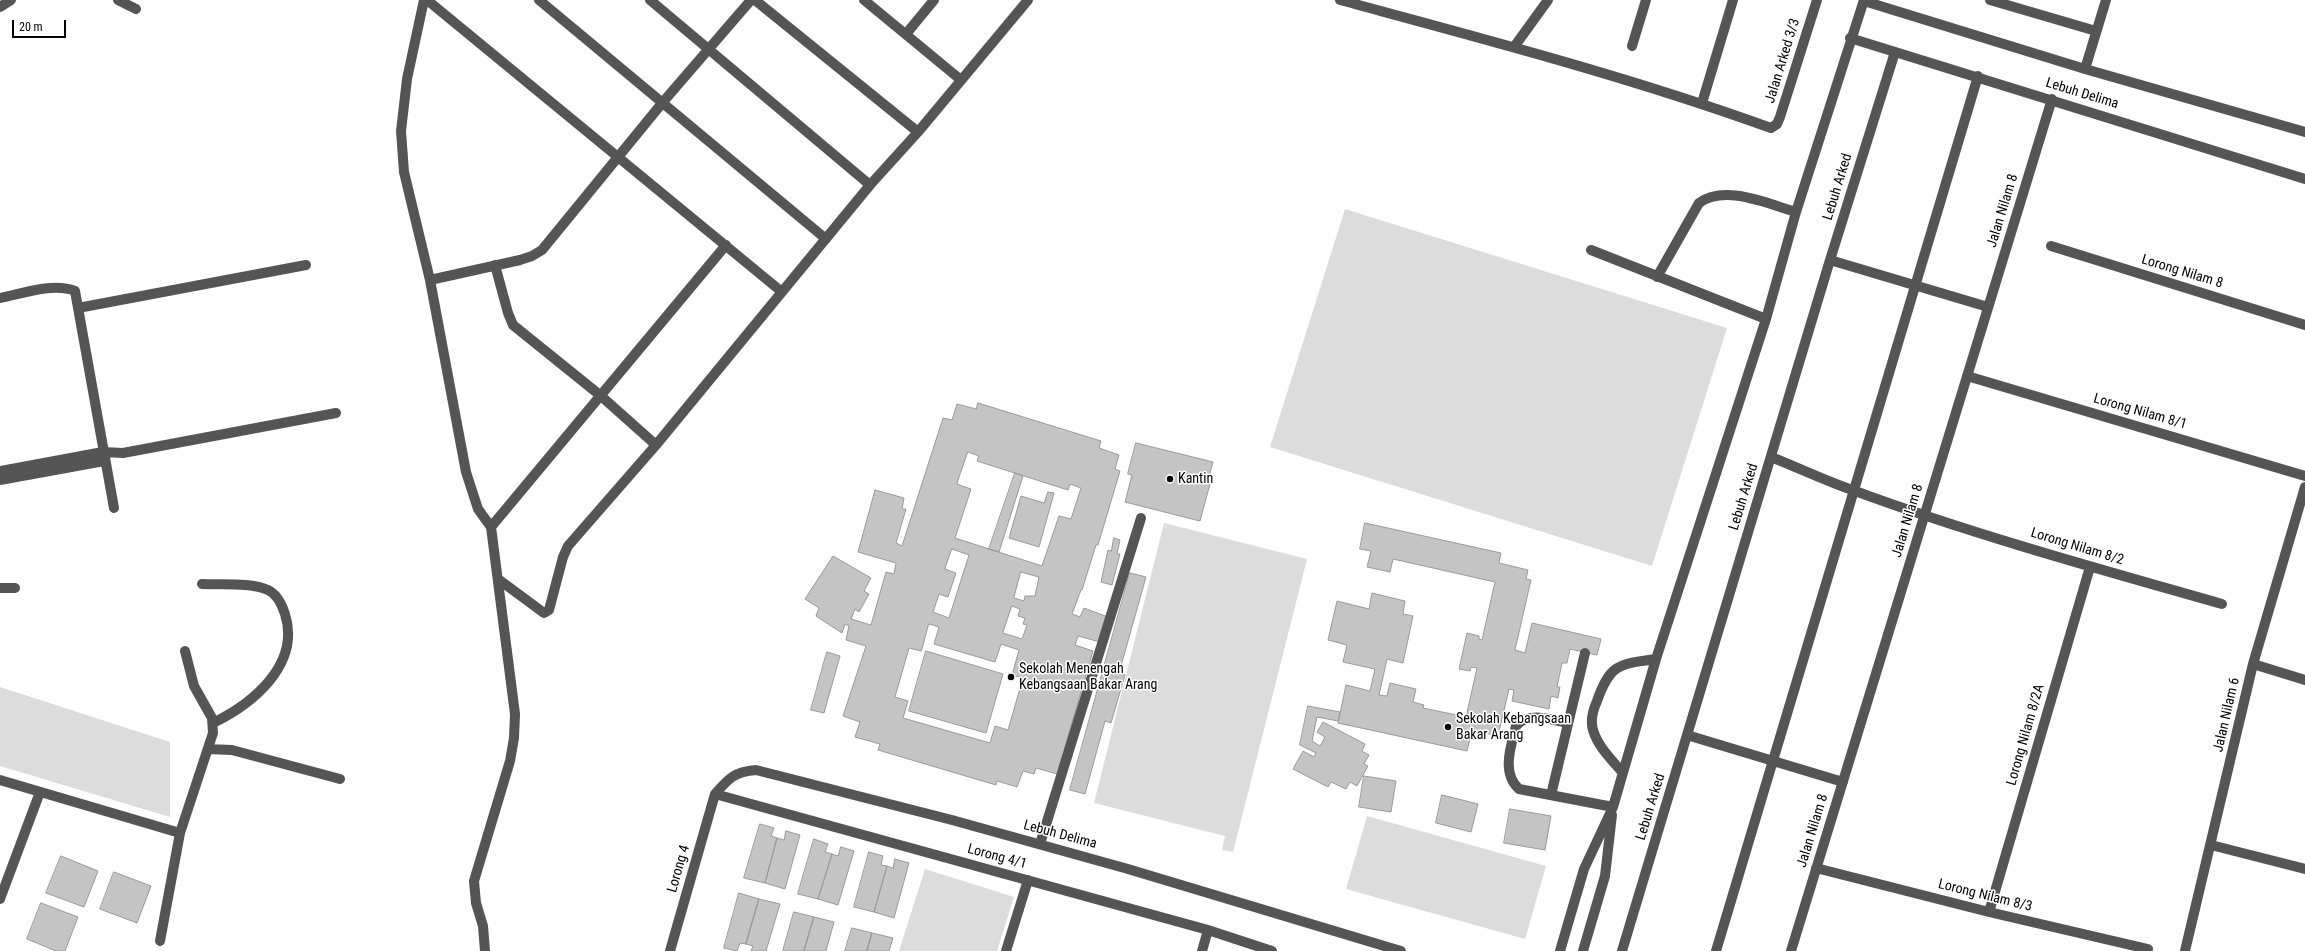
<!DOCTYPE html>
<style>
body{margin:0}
#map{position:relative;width:2305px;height:951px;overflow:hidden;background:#fff;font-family:"Roboto Condensed",sans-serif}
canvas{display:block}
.scale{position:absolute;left:12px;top:20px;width:54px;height:18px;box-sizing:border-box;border:2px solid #000;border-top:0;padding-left:5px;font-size:12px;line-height:14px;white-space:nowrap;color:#000;-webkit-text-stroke:3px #fff;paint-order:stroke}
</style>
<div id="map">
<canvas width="2305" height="951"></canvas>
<div class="scale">20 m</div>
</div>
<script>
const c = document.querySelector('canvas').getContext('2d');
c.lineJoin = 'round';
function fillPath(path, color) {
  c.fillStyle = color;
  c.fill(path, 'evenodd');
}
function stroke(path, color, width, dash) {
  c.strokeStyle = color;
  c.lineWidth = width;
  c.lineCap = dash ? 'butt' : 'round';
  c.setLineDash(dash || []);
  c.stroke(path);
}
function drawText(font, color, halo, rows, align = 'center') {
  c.font = font + ' "Roboto Condensed",sans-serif';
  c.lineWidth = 3;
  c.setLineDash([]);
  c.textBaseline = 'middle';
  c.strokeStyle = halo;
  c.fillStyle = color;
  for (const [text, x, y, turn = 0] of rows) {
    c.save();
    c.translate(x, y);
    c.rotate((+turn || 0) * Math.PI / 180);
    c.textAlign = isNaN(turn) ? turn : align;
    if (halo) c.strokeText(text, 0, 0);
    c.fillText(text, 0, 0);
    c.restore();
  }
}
const green = new Path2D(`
 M1345 209 1727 328 1652 566 1270 447Z
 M1164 523 1307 559 1233 852 1222 850 1225 836 1094 803Z
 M0 687 170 742V817L0 766Z
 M1367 816 1546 866 1525 939 1346 889Z
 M925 869 1014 897 997 951H899Z`);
const building = new Path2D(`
 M978 403 1101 441 1099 448 1119 455 1115 469 1120 471 1098 545H1096L1082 590H1081L1072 614 1080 617 1084 608 1108 617 1100 642 1078 636 1075 645 1093 651 1057 774 1036 768 1034 774 1023 771 1017 787 997 781 996 785 878 750 880 744 855 737 860 722 843 716 866 646 846 640 849 626 845 624 842 633 816 616 819 608 805 599 833 556 871 578 864 591 869 594 859 612 855 609 851 619 871 625 886 572 894 574 896 563 858 552 875 490 904 498 902 509H906L896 543 902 546 943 418 952 420 957 404 976 409ZM968 452 979 456 977 461 1068 490 1070 484 1081 488 1071 519 1059 516 1042 566 955 538 971 489 957 484ZM952 549 969 555 949 618 933 612 939 594 948 597 956 573 945 569ZM1021 572 1039 577 1035 596H1025L1024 601 1014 598ZM1012 606 1020 609 1018 616 1025 618 1023 624 1027 625 1022 639 1003 633ZM929 624 939 627 934 644 995 662 1001 644 1019 650 1012 675 1023 678 1008 730 995 726 990 743 903 718 908 701 895 697 909 648 921 651Z
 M1136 443 1213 462 1207 484H1210L1200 521 1125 502 1132 475 1128 474Z
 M1015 473 1023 476 999 552 989 549Z
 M1048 492 1054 493 1039 547 1009 538 1021 496 1044 503Z
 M1365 523 1501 553 1499 563 1528 570 1526 579 1531 580 1515 650 1525 653 1532 623 1601 639 1597 655 1570 649 1567 663H1562L1557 687H1560L1558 698 1551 696 1549 709 1512 701 1514 690 1509 689 1498 736 1472 730 1467 751 1338 723 1346 685 1370 691 1375 669 1343 662 1347 645 1328 640 1337 601 1369 609 1372 593 1405 601 1403 614 1413 616 1403 663 1387 659 1379 695 1387 696 1390 683 1416 689 1413 702 1424 705 1423 708 1466 717 1477 668 1471 667 1470 671 1459 669 1467 633 1479 636V639L1482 640 1495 582 1393 559 1390 572 1367 567 1371 551 1360 549Z
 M1114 538 1120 540 1117 554H1120L1112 585 1101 582 1108 550 1111 551Z
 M1130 573 1146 577 1119 673 1125 675 1111 723 1105 721 1085 794 1070 790Z
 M926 651 1003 674 986 733 909 711Z
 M827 652 840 656 824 713 811 710Z
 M1308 706 1340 712 1338 721 1317 717 1312 741 1320 746 1325 737 1317 732 1323 722 1365 744 1362 751 1369 755 1364 764 1368 766 1357 786 1350 782 1346 789 1331 782 1328 787 1293 769 1303 751 1314 757 1316 753 1300 745Z
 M1364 776 1396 781 1391 812 1359 807Z
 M1442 795 1478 804 1471 832 1436 823Z
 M1510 809 1551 816 1545 850 1504 843Z
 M760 824 774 828 771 836 777 838 765 883 744 878Z
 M786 831 800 835 785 889 765 883 777 838 784 840Z
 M814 839 828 844 825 852 832 854 818 899 798 894Z
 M841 847 854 851 838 905 818 899 832 854 838 856Z
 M869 852 883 856 881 865 887 866 874 912 854 907Z
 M61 856 98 871 84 907 46 893Z
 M895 859 909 863 894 918 874 912 887 866 893 868Z
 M114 872 151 886 137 923 100 909Z
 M739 893 759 899 746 944 740 943 737 951 724 948Z
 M759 899 780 904 766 951H751L753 946 746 944Z
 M41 903 78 917 65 951H56L27 939Z
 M794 912 814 917 804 951H783Z
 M814 917 834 922 826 951H804Z
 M852 928 872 933 867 951H845Z
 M872 933 893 938 889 951H867Z`);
const minor = new Path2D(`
 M118 0 136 9
 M424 0 407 79 401 131 404 172 430 280 466 472 478 509 491 527 515 714 514 738 510 761 474 881 476 903 483 926 485 951
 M427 0 782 292
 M539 0 826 239
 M650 0 870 185
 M755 0 918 132
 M864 0 961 80
 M1340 0C1484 39 1630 77 1771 128L1777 124 1780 117 1817 0
 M1990 0 2096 31
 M1864 1 2085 69 2305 132
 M0 7 11 0
 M906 34 934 0
 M1850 38 2305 179
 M1632 46 1646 0
 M1514 47 1548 0
 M2085 69 2106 0
 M1702 103 1733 0
 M2051 246 2305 325
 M1591 250 1766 319
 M1830 260 1988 307
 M495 265 508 313 513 325 601 396 656 445
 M1657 277 1699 203C1725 184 1768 204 1796 212
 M430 280 520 260 532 256 542 250 663 102 751 0
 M0 298C22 294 53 282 75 291L114 508
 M78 308 306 265
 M1967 376 2305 476
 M1771 457C1799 468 1826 481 1855 491 1975 535 2099 569 2222 604
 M0 471 103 452 123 453 336 413
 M0 480 104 461
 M491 527 726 245
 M498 579 544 613 549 610 563 557 568 546 656 445 870 185 918 132 1028 0
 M202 584C220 585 252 582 268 590 277 594 282 605 285 614 301 665 252 704 213 723
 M0 588H15
 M2253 664 2305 680
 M1568 723C1552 720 1528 711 1516 726 1511 746 1501 773 1519 789L1613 807
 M1687 735 1843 782
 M208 749 232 750 340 779
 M1623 773C1612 760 1598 747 1593 730 1590 720 1593 710 1597 701 1610 664 1619 664 1656 659
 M0 780 180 833 160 941
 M715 794 1208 930 1272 951
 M1551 795 1585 653
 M180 833 213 733 212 718 194 686 185 651
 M1040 844 1141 518
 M2211 845 2305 869
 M1816 868 1989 912 2148 949
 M0 899 40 792
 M1989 912 2090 567
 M670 951 715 794C729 778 734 772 756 770L952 820 1128 869 1401 951
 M1006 951 1028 880
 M1202 951 1208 930
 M1560 951 1584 869 1613 807 1656 659 1766 319 1796 212 1864 0
 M1583 951 1605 876 1612 815
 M1622 951 1830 260 1895 52
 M1716 951 1978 76
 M1791 951 2052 99
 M2185 951 2253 664 2305 487`);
const markers = [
 [1170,479,4,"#000"],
 [1011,677,4,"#000"],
 [1448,727,4,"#000"]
];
const streetNames = [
 ["Jalan Arked 3/3",1783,61,-73],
 ["Lebuh Delima",2082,94,17],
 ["Lebuh Arked",1838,187,-73],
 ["Jalan Nilam 8",2003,211,-73],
 ["Lorong Nilam 8",2182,272,17],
 ["Lorong Nilam 8/1",2140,412,16],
 ["Lebuh Arked",1744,497,-73],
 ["Jalan Nilam 8",1908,521,-73],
 ["Lorong Nilam 8/2",2077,547,17],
 ["Jalan Nilam 6",2227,715,-77],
 ["Lorong Nilam 8/2A",2026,735,-74],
 ["Lebuh Arked",1651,807,-73],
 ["Jalan Nilam 8",1813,831,-73],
 ["Lebuh Delima",1060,835,15],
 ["Lorong 4/1",997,857,15],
 ["Lorong 4",679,869,-74],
 ["Lorong Nilam 8/3",1985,896,14]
];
const poiNames = [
 ["Kantin",1178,479],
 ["Sekolah Menengah",1019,669],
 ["Kebangsaan Bakar Arang",1019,685],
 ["Sekolah Kebangsaan",1456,719],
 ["Bakar Arang",1456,735]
];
fillPath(green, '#dcdcdc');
fillPath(building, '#c4c4c4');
stroke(building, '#999', 1);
stroke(minor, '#555', 10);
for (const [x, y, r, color] of markers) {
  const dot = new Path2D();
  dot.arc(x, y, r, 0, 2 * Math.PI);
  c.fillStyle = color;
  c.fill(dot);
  stroke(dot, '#fff', 1.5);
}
drawText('14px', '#000', '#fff', streetNames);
drawText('14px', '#000', '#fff', poiNames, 'left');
</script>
